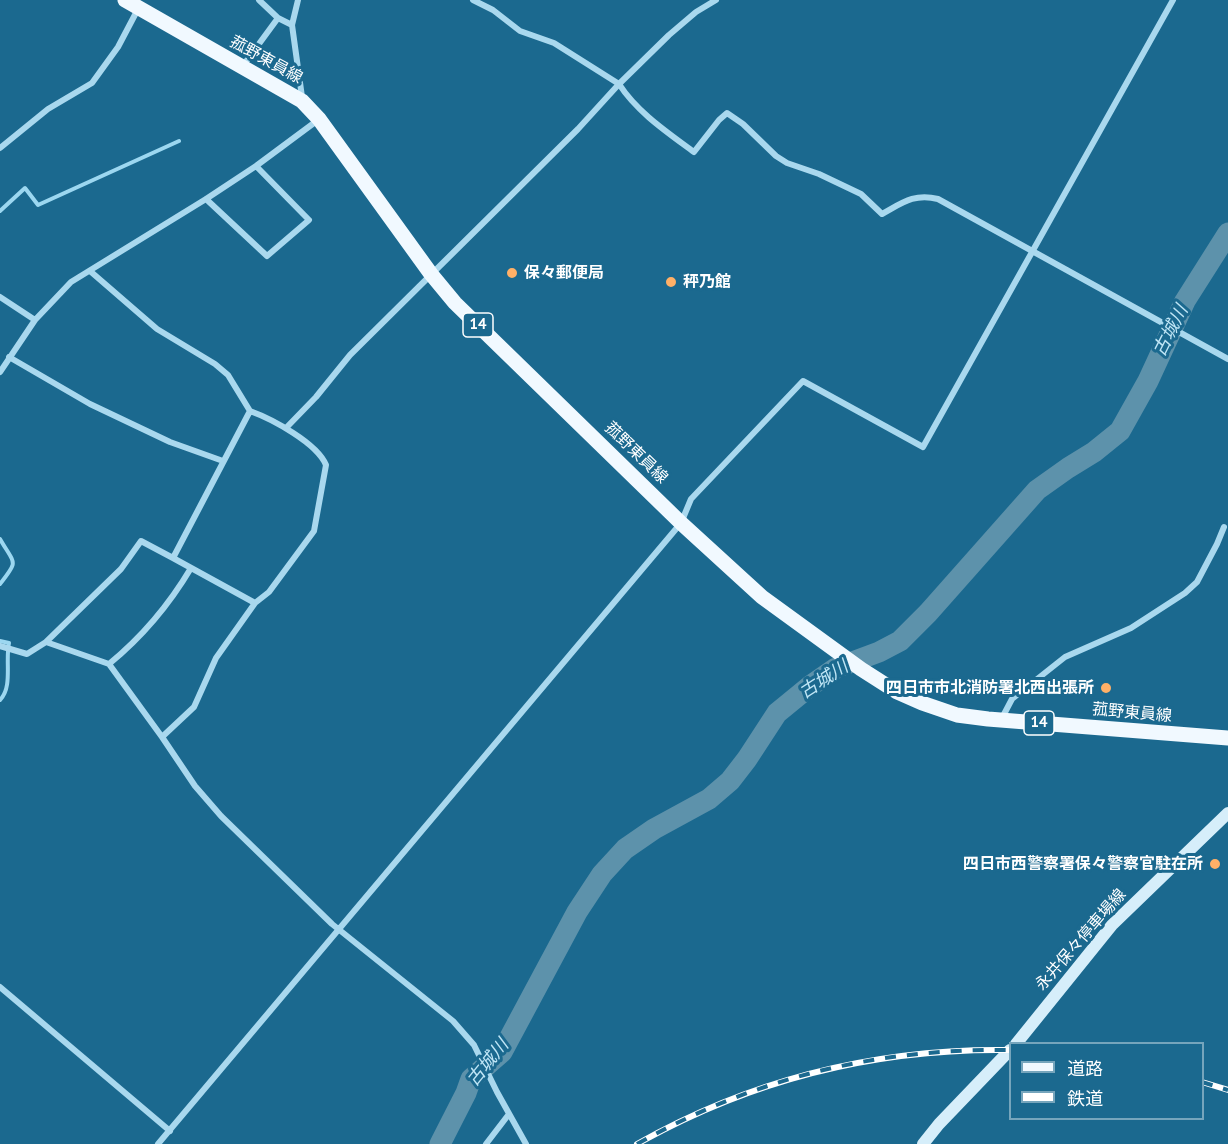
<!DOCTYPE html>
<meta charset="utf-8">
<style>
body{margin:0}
#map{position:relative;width:1228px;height:1144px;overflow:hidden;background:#1b698f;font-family:"PT Sans","Noto Sans JP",sans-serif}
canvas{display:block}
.legend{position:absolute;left:1009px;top:1042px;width:195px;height:78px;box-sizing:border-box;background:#1b698f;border:2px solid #76a5bc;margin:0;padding:8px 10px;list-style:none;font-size:18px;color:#fff}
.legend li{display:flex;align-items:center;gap:12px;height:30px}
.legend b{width:30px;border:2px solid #76a5bc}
</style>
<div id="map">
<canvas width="1228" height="1144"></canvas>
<ul class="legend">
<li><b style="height:8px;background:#f1f9ff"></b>道路</li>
<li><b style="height:8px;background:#fff"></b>鉄道</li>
</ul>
</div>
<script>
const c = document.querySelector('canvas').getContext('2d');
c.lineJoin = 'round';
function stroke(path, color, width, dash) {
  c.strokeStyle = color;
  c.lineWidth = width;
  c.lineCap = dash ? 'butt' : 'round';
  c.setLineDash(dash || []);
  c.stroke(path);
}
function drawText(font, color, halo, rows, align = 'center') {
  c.font = font + ' "PT Sans","Noto Sans JP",sans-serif';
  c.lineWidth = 6;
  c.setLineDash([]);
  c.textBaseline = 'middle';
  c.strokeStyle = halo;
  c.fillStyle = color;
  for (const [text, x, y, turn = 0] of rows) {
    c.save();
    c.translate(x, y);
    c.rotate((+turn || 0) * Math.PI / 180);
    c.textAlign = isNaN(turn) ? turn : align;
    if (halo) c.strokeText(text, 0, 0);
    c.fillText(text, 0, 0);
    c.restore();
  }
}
const stream = new Path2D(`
 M0 211 25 188 38 205 179 141
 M0 539C15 565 19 560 0 584
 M0 641 9 643C5 661 13 687 0 700`);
const river = new Path2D(`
 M440 1144 466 1093 471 1079 502 1052 577 912 602 874 625 849 654 829 709 799 730 781 747 759 777 713 810 686 836 668 879 652 900 641 928 613 1037 490 1068 468 1094 452 1120 431 1148 381 1185 301 1228 233`);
const minor = new Path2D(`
 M259 0 278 18
 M298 0 292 25 302 97
 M473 0 493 10 520 31 554 43 619 84C637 112 667 132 694 152L719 120 727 113 743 124 776 156 787 163 819 174 861 194 882 214C902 203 914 193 938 199L1228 359
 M242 67 278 18 292 25
 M0 148 48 109 92 83 118 47 138 9
 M206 199 267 256 309 220 256 166
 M90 271 157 329 215 364 228 375 250 411
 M0 297 35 320
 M9 357 90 404 170 442 223 461
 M0 372 35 320 71 282 206 199 256 166 318 120
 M286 428 316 397 350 355 578 129 619 84 669 35 696 12 716 0
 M46 642 121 569 141 541 173 558
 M0 646 27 654 46 642 109 664 162 737 195 786 221 816 332 924 453 1021 474 1045 497 1092 526 1144
 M109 664C142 637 169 605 191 568
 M1002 718 1012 699 1065 657 1131 628 1185 593 1197 582 1217 544 1224 527
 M162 737 194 707 216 658 255 603 269 592 314 531 326 465C317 443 272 419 250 411L173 558 255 603
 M0 987 170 1131
 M158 1144 681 523 691 499 803 381 923 447 1173 0
 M486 1144 509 1114`);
const secondary = new Path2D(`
 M1016 1044 1112 925 1228 813
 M923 1144 939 1124 1010 1050`);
const primary = new Path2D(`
 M125 0 302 101 319 119 431 274 455 303 681 523 762 597 861 669 897 692 922 703 957 715 988 719 1228 738`);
const rail = new Path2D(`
 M1202 1082 1228 1090
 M637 1144C754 1078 877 1048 1010 1050`);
const markers = [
 [512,273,6,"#ffb067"],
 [671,282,6,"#ffb067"],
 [1106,688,6,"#ffb067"],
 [1215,864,6,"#ffb067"]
];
const shields = [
 [478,325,30],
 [1039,723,30]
];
const shieldNames = [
 ["14",478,325],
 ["14",1039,723]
];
const streetNames = [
 ["菰野東員線",266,60,29],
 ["菰野東員線",636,453,44],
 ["菰野東員線",1132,713,5],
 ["永井保々停車場線",1081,940,-49]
];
const poiNames = [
 ["保々郵便局",524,273],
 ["秤乃館",683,282],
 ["四日市市北消防署北西出張所",1094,688,"right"],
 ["四日市西警察署保々警察官駐在所",1203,864,"right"]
];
const waterNames = [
 ["古城川",1171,331,-63],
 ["古城川",824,680,-33],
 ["古城川",488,1063,-51]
];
stroke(stream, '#9cd7f0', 4);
stroke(river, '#5d92ab', 21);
stroke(minor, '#a9d8ee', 6);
stroke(secondary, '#d6eefa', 12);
stroke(primary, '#f1f9ff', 15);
stroke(rail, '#fff', 6);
stroke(rail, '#1b698f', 4, [11]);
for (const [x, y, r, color] of markers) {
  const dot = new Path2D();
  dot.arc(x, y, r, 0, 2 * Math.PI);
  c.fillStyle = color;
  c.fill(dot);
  stroke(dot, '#1b698f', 2);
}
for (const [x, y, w] of shields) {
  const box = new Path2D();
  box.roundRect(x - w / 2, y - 12, w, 24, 4.5);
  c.fillStyle = '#1b698f';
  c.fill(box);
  stroke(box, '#fff', 1.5);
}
drawText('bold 15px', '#fff', null, shieldNames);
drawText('16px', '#fff', '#1b698f', streetNames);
drawText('bold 16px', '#fff', '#1b698f', poiNames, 'left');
drawText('italic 18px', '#c0e6f6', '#1b698f', waterNames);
</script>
